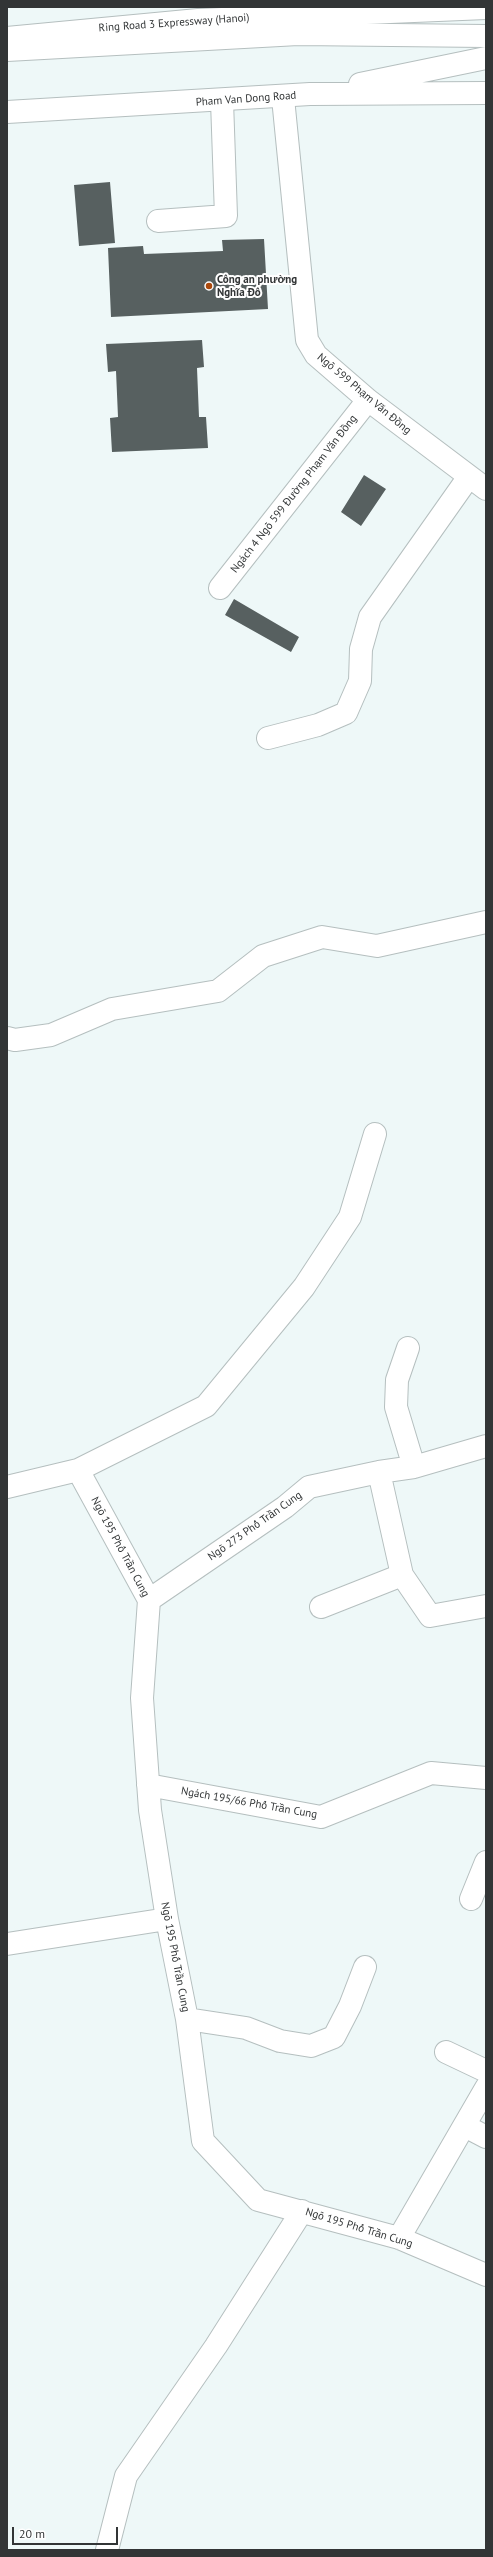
<!DOCTYPE html>
<meta charset="utf-8">
<style>
body{margin:0}
#map{position:relative;width:493px;height:2557px;overflow:hidden;background:#eef8f8;font-family:"PT Sans",sans-serif}
canvas{display:block}
.frame{position:absolute;inset:0;border:8px solid #323536;pointer-events:none}
.scale{position:absolute;left:12px;top:2527px;width:106px;height:18px;box-sizing:border-box;border:2px solid #323536;border-top:0;padding-left:5px;font-size:12px;line-height:14px;white-space:nowrap;color:#323536;-webkit-text-stroke:3px #fff;paint-order:stroke}
</style>
<div id="map">
<canvas width="493" height="2557"></canvas>
<div class="frame"></div>
<div class="scale">20 m</div>
</div>
<script>
const c = document.querySelector('canvas').getContext('2d');
c.lineJoin = 'round';
function fillPath(path, color) {
  c.fillStyle = color;
  c.fill(path, 'evenodd');
}
function stroke(path, color, width, dash) {
  c.strokeStyle = color;
  c.lineWidth = width;
  c.lineCap = dash ? 'butt' : 'round';
  c.setLineDash(dash || []);
  c.stroke(path);
}
function drawText(font, color, halo, rows, align = 'center') {
  c.font = font + ' "PT Sans",sans-serif';
  c.lineWidth = 4;
  c.setLineDash([]);
  c.textBaseline = 'middle';
  c.strokeStyle = halo;
  c.fillStyle = color;
  for (const [text, x, y, turn = 0] of rows) {
    c.save();
    c.translate(x, y);
    c.rotate((+turn || 0) * Math.PI / 180);
    c.textAlign = isNaN(turn) ? turn : align;
    if (halo) c.strokeText(text, 0, 0);
    c.fillText(text, 0, 0);
    c.restore();
  }
}
const building = new Path2D(`
 M110 182 115 243 79 246 74 185Z
 M264 239 268 309 111 317 108 248 143 246 144 254 223 251 222 240Z
 M202 340 204 367 197 368 199 417H206L208 448 112 452 110 418 118 417 116 371 108 372 106 344Z
 M364 475 386 489 361 526 341 512Z
 M234 599 299 637 291 652 225 615Z`);
const minor = new Path2D(`
 M283 98 307 340 316 355 368 400 486 489
 M158 221 226 216 222 101
 M220 588 368 400
 M268 738 318 725 346 713 360 681 361 649 370 617 468 478
 M7 1038 15 1040 51 1035 112 1009 218 991 263 956 322 937 377 946 486 922
 M408 1348 397 1380 396 1407 414 1467
 M78 1470 149 1600 142 1698 150 1810 167 1919 187 2019 203 2141 258 2200 399 2238 486 2275
 M379 1472 402 1575 430 1616 486 1606
 M7 1487 78 1470 206 1406 304 1287 350 1217 375 1134
 M149 1600 285 1507 309 1487 379 1472 414 1467 486 1446
 M321 1607 402 1575
 M148 1785 321 1817 431 1773 486 1778
 M471 1899 486 1862
 M7 1944 167 1919
 M187 2019 246 2028 280 2041 311 2046 334 2037 350 2006 365 1967
 M446 2052 486 2071
 M465 2126 486 2137
 M399 2238 486 2088
 M107 2550 126 2476 216 2346 302 2211`);
const major = new Path2D(`
 M7 50 298 34 486 36
 M360 84 486 58
 M7 112 310 94 486 93`);
const highway = new Path2D(`
 M7 38 198 20 486 8`);
const markers = [
 [209,286,4,"#ab490c"]
];
const streetNames = [
 ["Ring Road 3 Expressway (Hanoi)",174,23,-4],
 ["Pham Van Dong Road",246,99,-4],
 ["Ngõ 599 Phạm Văn Đồng",364,394,40],
 ["Ngách 4 Ngõ 599 Đường Phạm Văn Đồng",294,494,-52],
 ["Ngõ 273 Phố Trần Cung",255,1526,-35],
 ["Ngõ 195 Phố Trần Cung",120,1547,62],
 ["Ngách 195/66 Phố Trần Cung",249,1803,10],
 ["Ngõ 195 Phố Trần Cung",175,1957,79],
 ["Ngõ 195 Phố Trần Cung",359,2228,17]
];
const poiNames = [
 ["Công an phường",217,280],
 ["Nghĩa Đô",217,293]
];
fillPath(building, '#576060');
stroke(minor, '#b5bfbf', 24);
stroke(major, '#b5bfbf', 24);
stroke(highway, '#b5bfbf', 24);
stroke(minor, '#fff', 22);
stroke(major, '#fff', 22);
stroke(highway, '#fff', 22);
for (const [x, y, r, color] of markers) {
  const dot = new Path2D();
  dot.arc(x, y, r, 0, 2 * Math.PI);
  c.fillStyle = color;
  c.fill(dot);
  stroke(dot, '#fff', 1.5);
}
drawText('11px', '#323536', '#fff', streetNames);
drawText('bold 11px', '#323536', '#fff', poiNames, 'left');
</script>
